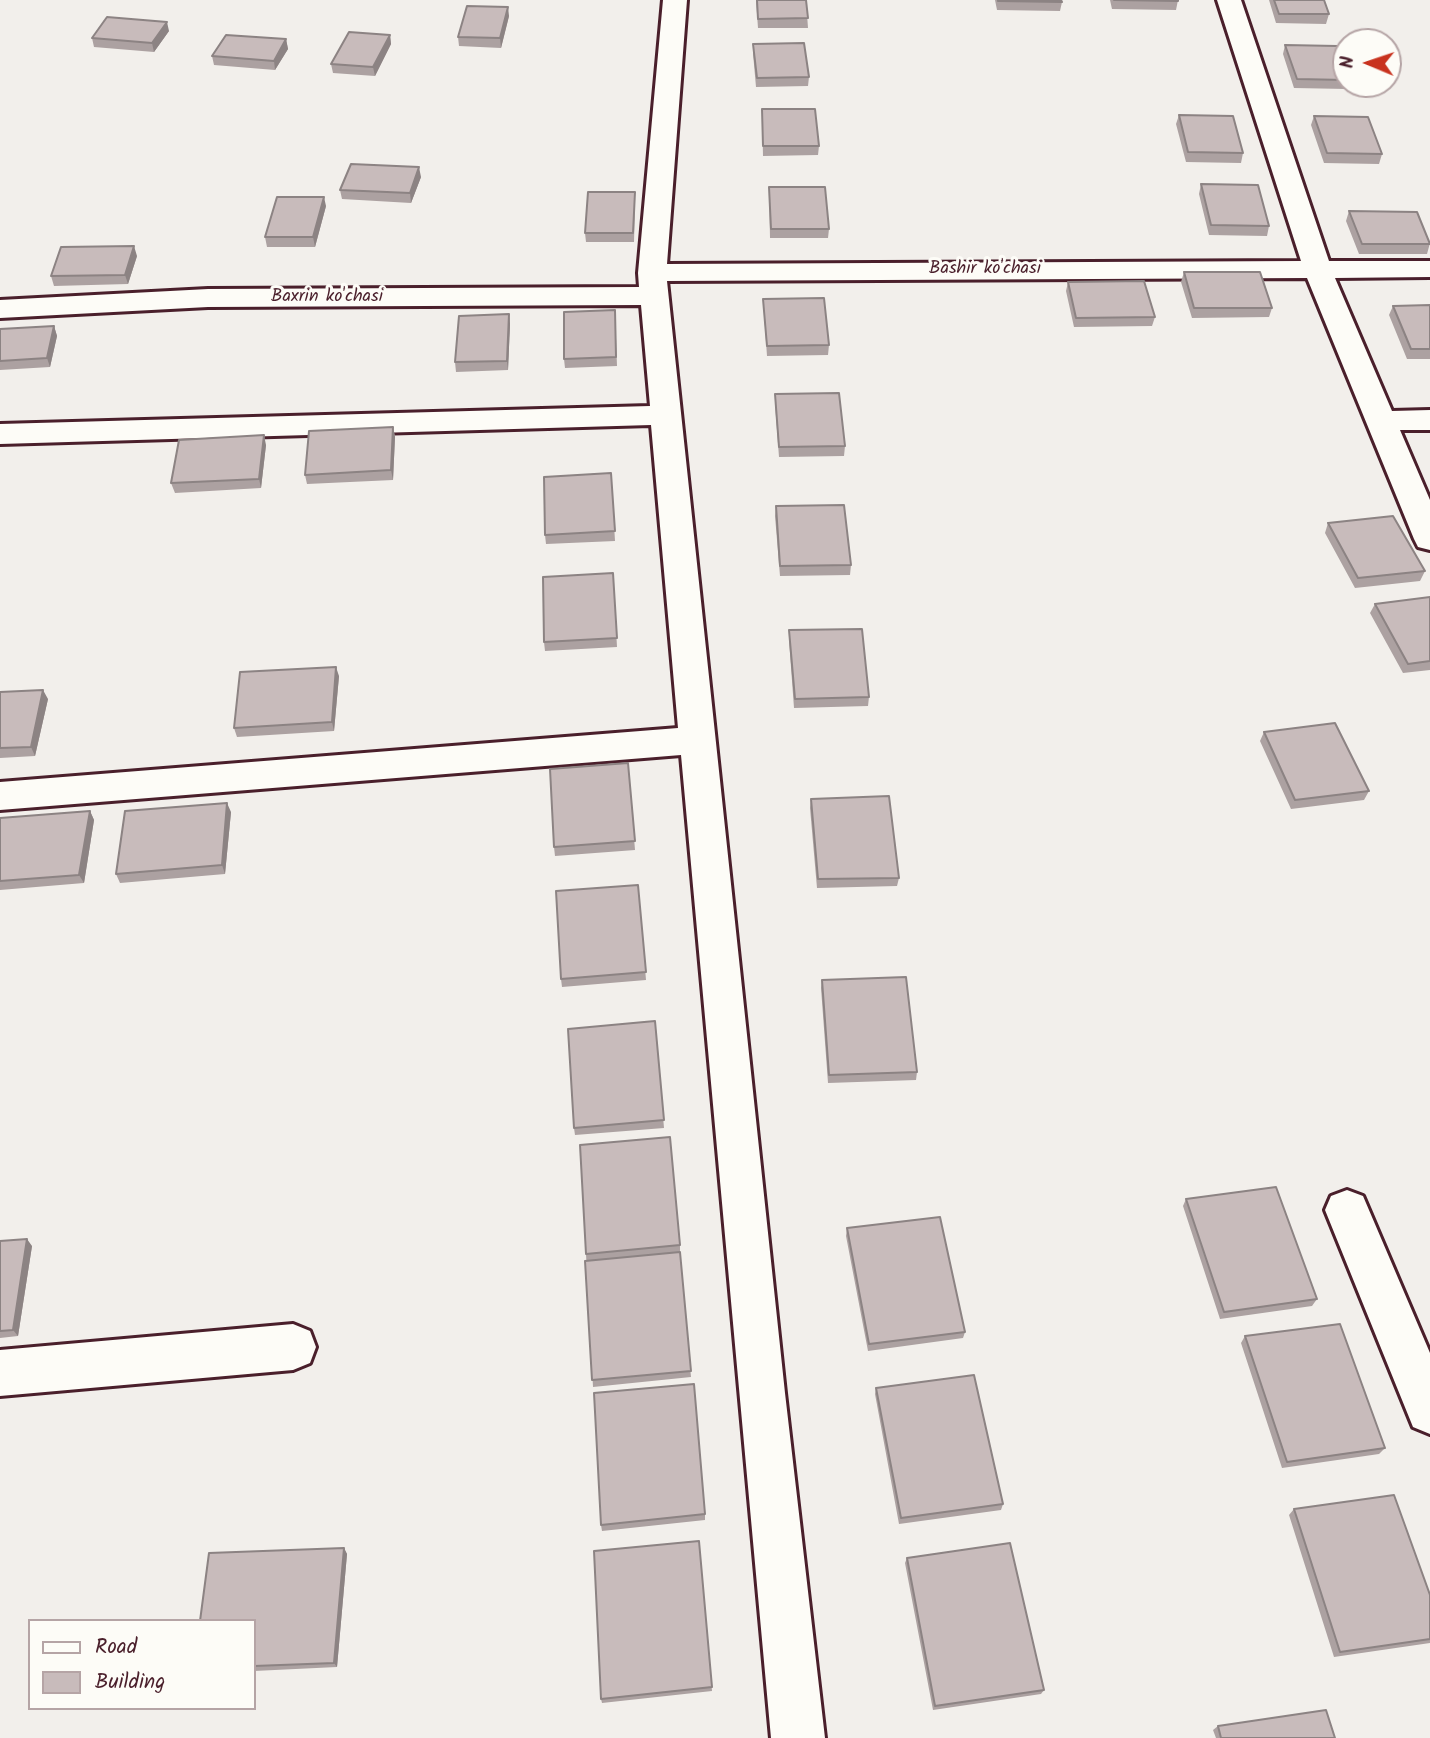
<!DOCTYPE html>
<style>
body{margin:0}
#map{position:relative;width:1430px;height:1738px;overflow:hidden;background:#f2efeb;font-family:Kalam,sans-serif}
canvas{display:block}
.legend{position:absolute;left:28px;top:1619px;width:228px;height:91px;box-sizing:border-box;background:#fdfcf7;border:2px solid #b5a4a5;margin:0;padding:9px 12px;list-style:none;font-size:21px;color:#4a1f2b}
.legend li{display:flex;align-items:center;gap:14px;height:35px}
.legend b{width:35px;border:2px solid #b5a4a5}
.north{position:absolute;left:1332px;top:28px;width:70px;height:70px;box-sizing:border-box;background:#fdfcf7;border:2px solid #b5a4a5;border-radius:50%;rotate:272deg;font-size:19px;font-weight:700;line-height:28px;text-align:center;color:#4a1f2b}
.north::after{content:'';display:block;margin:auto;width:24px;height:32px;background:#c8321e;clip-path:polygon(50% 0,100% 100%,50% 72%,0 100%)}
</style>
<div id="map">
<canvas width="1430" height="1738"></canvas>
<ul class="legend">
<li><b style="height:9px;background:#fdfcf7"></b>Road</li>
<li><b style="height:19px;background:#c8bbbb"></b>Building</li>
</ul>
<div class="north">N</div>
</div>
<script>
const c = document.querySelector('canvas').getContext('2d');
c.lineJoin = 'round';
function stroke(path, color, width, dash) {
  c.strokeStyle = color;
  c.lineWidth = width;
  c.lineCap = dash ? 'butt' : 'round';
  c.setLineDash(dash || []);
  c.stroke(path);
}
function fillPath(path, color) {
  c.fillStyle = color;
  c.fill(path, 'evenodd');
}
function drawText(font, color, halo, rows, align = 'center') {
  c.font = font + ' Kalam,sans-serif';
  c.lineWidth = 6;
  c.setLineDash([]);
  c.textBaseline = 'middle';
  c.strokeStyle = halo;
  c.fillStyle = color;
  for (const [text, x, y, turn = 0] of rows) {
    c.save();
    c.translate(x, y);
    c.rotate((+turn || 0) * Math.PI / 180);
    c.textAlign = isNaN(turn) ? turn : align;
    if (halo) c.strokeText(text, 0, 0);
    c.fillText(text, 0, 0);
    c.restore();
  }
}
const minor = new Path2D(`
 M663 0H687L667 264 1301 261 1217 0H1241L1329 261H1430V277L1335 278 1392 411 1430 410V430H1400L1430 500V550L1418 547 1414 539 1307 278 667 281 785 1393 825 1738H771L681 755 0 810V782L678 728 651 425 0 444V424L650 406 641 305 208 307 0 318V300L208 289 639 287 638 273Z
 M1347 1190 1363 1196 1430 1353V1434L1413 1427 1325 1210 1331 1196Z
 M293 1324 310 1331 316 1347 310 1363 293 1370 0 1396V1350Z`);
const wall = new Path2D(`
 M756 0H806L808 28H758Z
 M995 0H1061L1062 2 1060 11 997 10Z
 M1110 0H1178L1176 10 1112 9Z
 M1269 0H1324L1329 14 1326 24 1276 23Z
 M509 16 501 48 459 46 458 37Z
 M169 31 154 52 94 47 92 38Z
 M390 35 391 44 375 76 333 73 331 64Z
 M286 39 288 49 275 70 214 65 212 56Z
 M753 44 809 77 808 86 756 87 753 53Z
 M1285 45 1346 70V84H1348L1347 89 1294 88 1283 54Z
 M762 109 819 146 818 155 763 156Z
 M1179 115 1243 153 1241 163 1186 162 1176 124Z
 M1314 116 1382 154 1379 164 1324 163 1311 125Z
 M421 177 411 203 342 199 340 190Z
 M1201 184 1269 226 1267 236 1209 235 1199 194Z
 M769 187 829 229 828 238H770Z
 M635 202 634 242H586L585 233Z
 M326 206 315 247H267L265 237Z
 M1349 211 1430 243 1427 254H1359L1346 221Z
 M137 256 128 284 54 286 51 276Z
 M1184 272 1272 308 1269 317 1192 318 1181 282Z
 M1068 282 1155 317 1152 326 1074 327 1066 291Z
 M763 299 829 345 828 355 767 356Z
 M1430 305V359H1407L1389 315 1393 306Z
 M615 310 617 366 565 368 564 359Z
 M509 314 510 324 508 370 456 372 455 362Z
 M54 326 57 336 50 367 0 370V329Z
 M775 394 845 446 844 456 779 457 775 404Z
 M393 427 395 437 393 480 307 484 305 475Z
 M266 445 261 488 175 493 171 483Z
 M611 473 615 541 546 544 545 535Z
 M776 506 851 565 850 575 780 576 775 516Z
 M1328 523 1425 571 1420 581 1355 588 1325 533Z
 M613 573 617 647 545 651 544 642Z
 M1430 597V670L1403 673 1370 613 1375 604Z
 M789 630 869 697 868 706 794 708 789 640Z
 M339 676 334 731 237 737 234 728Z
 M0 692 48 699 35 756 0 758Z
 M1264 732 1369 791 1364 800 1291 809 1260 741Z
 M628 763 635 850 555 856 554 847Z
 M811 799 899 878 897 886 817 888 810 808Z
 M90 811 94 820 84 883 0 890V818Z
 M231 812 225 874 120 883 116 874Z
 M638 885 646 980 562 987 561 979Z
 M822 980 917 1072 916 1080 828 1083 821 988Z
 M655 1021 664 1128 575 1135 574 1128Z
 M1186 1199 1317 1299 1312 1306 1220 1319 1183 1206Z
 M847 1228 965 1332 963 1338 868 1351 846 1236Z
 M0 1241 32 1246 18 1336 0 1338Z
 M680 1245V1253L691 1377 593 1387 586 1254Z
 M1245 1336 1385 1448 1379 1454 1282 1468 1241 1343Z
 M876 1388 1003 1504 1001 1510 899 1524 875 1394Z
 M1294 1509 1430 1595V1643L1334 1657 1289 1515Z
 M705 1514V1520L602 1531 601 1525Z
 M699 1541 712 1691 602 1703 601 1699Z
 M344 1548 347 1554 337 1667 254 1671V1621Z
 M907 1558 1044 1690 1041 1694 933 1710 905 1563Z
 M1218 1726 1335 1738H1216L1213 1730Z`);
const shadedWall = new Path2D(`
 M508 7 509 16 501 48 500 38Z
 M167 22 169 31 154 52 152 43Z
 M390 35 391 44 375 76 373 67Z
 M286 39 288 49 275 70 274 61Z
 M419 167 421 177 411 203 410 193Z
 M324 197 326 206 315 247 313 237Z
 M134 246 137 256 128 284 125 275Z
 M509 314 510 324 508 370 507 361Z
 M54 326 57 336 50 367 47 358Z
 M393 427 395 437 393 480 391 470Z
 M264 435 266 445 261 488 259 479Z
 M336 667 339 676 334 731 332 722Z
 M43 690 48 699 35 756 31 747Z
 M227 803 231 812 225 874 222 865Z
 M90 811 94 820 84 883 79 875Z
 M27 1239 32 1246 18 1336 13 1330Z
 M344 1548 347 1554 337 1667 334 1663Z`);
const building = new Path2D(`
 M757 0H806L808 18 758 19Z
 M998 0H1061L1062 2 998 1Z
 M1114 0H1178V1Z
 M1274 0H1324L1329 14H1279Z
 M467 6 508 7 500 38 458 37Z
 M107 17 167 22 152 43 92 38Z
 M349 32 390 35 373 67 331 64Z
 M226 35 286 39 274 61 212 56Z
 M804 43 809 77 757 78 753 44Z
 M1285 45 1337 46 1346 70V80L1297 79Z
 M762 109H815L819 146H763Z
 M1179 115 1233 116 1243 153 1188 152Z
 M1314 116 1368 117 1382 154 1327 153Z
 M351 164 419 167 410 193 340 190Z
 M1201 184 1258 185 1269 226 1211 225Z
 M769 187H825L829 229H771Z
 M588 192H635L633 233H585Z
 M277 197H324L313 237H265Z
 M1349 211 1417 212 1430 244H1362Z
 M134 246 125 275 51 276 61 247Z
 M1184 272H1260L1272 308H1194Z
 M1144 281 1155 317 1076 318 1068 282Z
 M824 298 829 345 767 346 763 299Z
 M1430 305V349H1411L1393 306Z
 M615 310 616 357 564 359V312Z
 M509 314 507 361 455 362 459 316Z
 M54 326 47 358 0 361V329Z
 M839 393 845 446 779 447 775 394Z
 M393 427 391 470 305 475 309 431Z
 M264 435 259 479 171 483 179 440Z
 M611 473 615 531 545 535 544 477Z
 M844 505 851 565 780 566 776 506Z
 M1393 516 1425 571 1358 578 1328 523Z
 M613 573 617 638 544 642 543 577Z
 M1430 597V661L1408 664 1375 604Z
 M862 629 869 697 795 699 789 630Z
 M336 667 332 722 234 728 240 672Z
 M43 690 31 747 0 748V692Z
 M1335 723 1369 791 1295 800 1264 732Z
 M628 763 635 841 554 847 550 769Z
 M889 796 899 878 818 879 811 799Z
 M227 803 222 865 116 874 125 811Z
 M90 811 79 875 0 881V818Z
 M638 885 646 972 561 979 556 891Z
 M906 977 917 1072 829 1075 822 980Z
 M655 1021 664 1120 574 1128 568 1029Z
 M670 1137 680 1245 586 1254 580 1145Z
 M1276 1187 1317 1299 1224 1312 1186 1199Z
 M940 1217 965 1332 869 1344 847 1228Z
 M27 1239 13 1330 0 1331V1241Z
 M680 1252 691 1371 592 1380 585 1261Z
 M1340 1324 1385 1448 1287 1462 1245 1336Z
 M974 1375 1003 1504 901 1518 876 1388Z
 M694 1384 705 1514 601 1525 594 1393Z
 M1394 1495 1430 1595V1639L1340 1652 1294 1509Z
 M699 1541 712 1687 601 1699 594 1551Z
 M1010 1543 1044 1690 935 1706 907 1558Z
 M344 1548 334 1663 254 1666V1621H200L209 1553Z
 M1326 1710 1335 1738H1221L1218 1726Z`);
const farStreetnames = [
 ["Bashir ko'chasi",985,270],
 ["Baxrin ko'chasi",327,298]
];
stroke(minor, '#4a1f2b', 6);
fillPath(minor, '#fdfcf7');
fillPath(wall, '#aca1a1');
fillPath(shadedWall, '#8c8383');
fillPath(building, '#c8bbbb');
stroke(building, '#8c8383', 2);
drawText('18px', '#4a1f2b', '#fdfcf7', farStreetnames);
</script>
